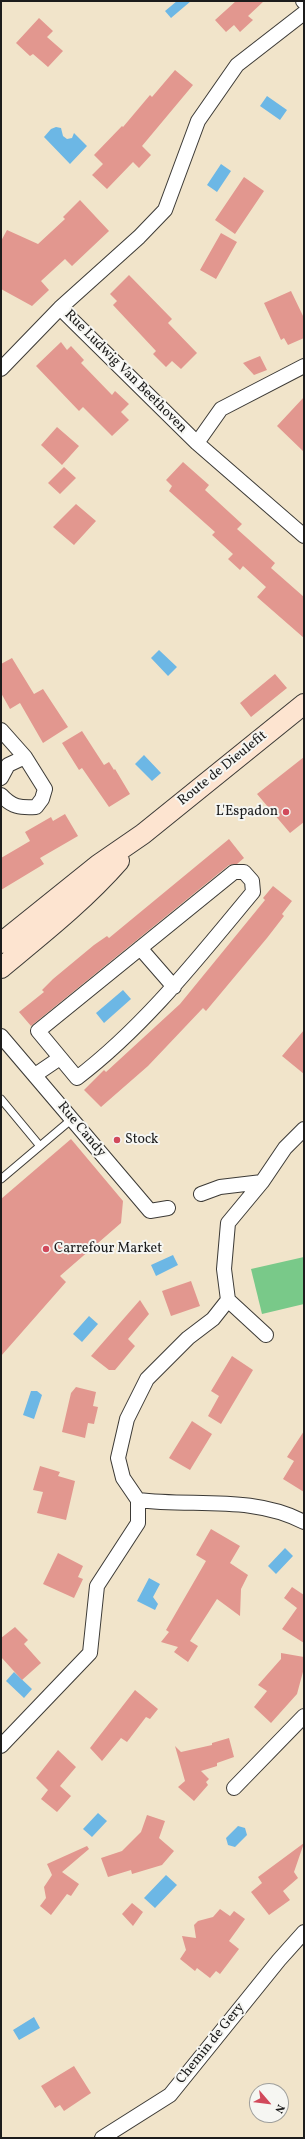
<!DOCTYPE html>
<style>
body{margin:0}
#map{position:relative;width:305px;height:2139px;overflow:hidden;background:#f1e4ca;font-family:Vollkorn,serif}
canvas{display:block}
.frame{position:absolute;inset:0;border:2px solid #1c1c1c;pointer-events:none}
.north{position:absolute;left:249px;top:2083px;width:40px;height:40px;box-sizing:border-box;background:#f6f6f2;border:1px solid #9f9f9c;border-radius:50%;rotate:118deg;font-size:11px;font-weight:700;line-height:16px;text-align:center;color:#1c1c1c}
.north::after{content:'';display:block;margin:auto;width:14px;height:18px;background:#d1495b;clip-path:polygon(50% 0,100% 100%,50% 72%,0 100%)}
</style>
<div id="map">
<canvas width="305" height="2139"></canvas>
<div class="frame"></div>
<div class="north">N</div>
</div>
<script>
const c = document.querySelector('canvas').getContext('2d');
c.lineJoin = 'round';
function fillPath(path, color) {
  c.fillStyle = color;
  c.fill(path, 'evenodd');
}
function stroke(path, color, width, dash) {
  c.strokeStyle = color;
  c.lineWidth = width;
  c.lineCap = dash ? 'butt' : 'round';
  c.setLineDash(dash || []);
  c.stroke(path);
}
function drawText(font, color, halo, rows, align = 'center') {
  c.font = font + ' Vollkorn,serif';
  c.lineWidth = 4;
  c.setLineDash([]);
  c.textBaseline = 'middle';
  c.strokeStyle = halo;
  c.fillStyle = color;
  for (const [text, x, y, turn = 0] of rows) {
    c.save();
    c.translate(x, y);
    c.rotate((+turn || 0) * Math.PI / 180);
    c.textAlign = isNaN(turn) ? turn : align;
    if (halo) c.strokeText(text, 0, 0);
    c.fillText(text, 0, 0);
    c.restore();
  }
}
const green = new Path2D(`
 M304 1257V1304L262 1314 251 1269Z`);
const water = new Path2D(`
 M177 1H191L171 18 165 11Z
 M267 96 287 110 280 120 260 106Z
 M56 127 61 128 63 136 67 139 72 138 74 133 87 146 70 164 44 137 51 129Z
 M221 164 231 171 217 192 207 185Z
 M159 650 177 667 168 676 151 658Z
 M144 755 161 773 152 781 135 764Z
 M123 990 131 999 104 1023 96 1013Z
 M173 1255 178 1265 156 1276 151 1265Z
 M89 1316 98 1324 82 1342 73 1334Z
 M31 1391H37L42 1395 34 1419 23 1415Z
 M285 1548 293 1556 276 1574 268 1566Z
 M149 1578 160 1584 153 1597 158 1604 155 1610 137 1601Z
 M14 1672 32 1689 24 1698 6 1681Z
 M98 1813 107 1821 92 1837 83 1829Z
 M238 1826 245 1828 247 1835 235 1847 228 1845 226 1838Z
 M166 1875 177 1885 155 1908 144 1898Z
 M34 2017 40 2028 19 2040 13 2030Z`);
const building = new Path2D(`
 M236 1H264L248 16 253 20 240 32 234 25 226 32 215 20Z
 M39 18 53 31 47 37 63 51 48 67 33 54 30 56 16 43Z
 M175 70 193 85 142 146 151 155 139 168 133 162 107 189 92 175 103 164 94 155 122 126 123 127 150 95 152 97Z
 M244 177 264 191 235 234 215 220Z
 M80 200 109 231 72 266 65 259 41 281 49 290 32 306 1 289V241L7 230 38 244 65 219 63 217Z
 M221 233 237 242 216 279 200 270Z
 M129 275 172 319 168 323 197 353 181 369 172 361 166 367 153 354 156 351 113 305 117 301 110 294Z
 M291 291 304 318V338L288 345 284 338 281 340 264 303Z
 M61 342 67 350 71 346 84 360 81 363 112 395 115 391 129 404 121 412 129 420 112 436 83 407 79 411 36 366Z
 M260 356 267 370 254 375 243 363Z
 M304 397V452L277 426Z
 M57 427 79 446 62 465 41 445Z
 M183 462 209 485 205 490 242 524 237 529 275 563 271 568 304 597V638L257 597 266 587 243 566 240 570 228 559 233 554 212 535 215 532 169 491 172 486 166 480Z
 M64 467 76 478 60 494 48 483Z
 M76 504 96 521 74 545 53 527Z
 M12 658 34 694 43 689 68 727 43 743 20 703 10 709 1 693V664Z
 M275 674 287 688 251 717 240 703Z
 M82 731 104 765 109 762 114 770 115 769 130 794 109 807 82 768 79 770 62 743Z
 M304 757V822L290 833 257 794Z
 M65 814 78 836 40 858 44 864 1 890V858L30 841 25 832 51 817 53 821Z
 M229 839 244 858 237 864 229 865 31 1026 19 1012 44 992 42 990 53 979 94 945 107 936 109 938Z
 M273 886 292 901 282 914 284 916 267 938 206 1011 203 1008 148 1066 101 1107 84 1090 104 1070 106 1072 180 1004 265 900 263 898Z
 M304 1030V1074L282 1056Z
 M71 1139 123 1201 121 1223 60 1276 66 1282 1 1356V1199Z
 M191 1281 200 1306 171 1316 162 1291Z
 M140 1300 149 1314 128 1339 135 1346 115 1370H109L91 1356Z
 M232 1356 253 1370 221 1424 208 1416 219 1396 211 1391Z
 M76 1387 96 1392 93 1406 98 1407 94 1424 88 1423 85 1438 62 1432 71 1393Z
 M192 1421 212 1434 190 1470 169 1458Z
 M304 1431V1492L283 1479 294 1461 287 1457Z
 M40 1466 60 1472 58 1476 75 1481 66 1520 37 1513 43 1492 33 1490Z
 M211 1529 240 1546 230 1563 248 1575 241 1589 240 1616 217 1599 190 1641 198 1646 188 1662 174 1652 178 1647 161 1642 169 1632 166 1630 206 1561 196 1555Z
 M58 1553 83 1566 78 1577 83 1579 74 1598 43 1584Z
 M292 1587 304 1595V1643L282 1629 297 1608 284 1598Z
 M15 1627 28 1640 24 1644 41 1663 22 1680 1 1657V1638Z
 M281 1653 304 1657V1668L297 1694 271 1723 254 1707 267 1691 258 1685 281 1659Z
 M135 1690 158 1709 150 1719 146 1717 127 1742 121 1738 102 1761 90 1748Z
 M229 1738 234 1757 217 1763V1766L201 1771 209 1779 206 1782 208 1785 194 1801 178 1787 185 1781 175 1746 181 1752 212 1745V1743Z
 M58 1750 76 1767 60 1786 71 1796 57 1812 41 1799 48 1790 36 1778Z
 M147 1815 165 1821 159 1838 174 1851 162 1865 132 1874 131 1870 108 1877 101 1858 122 1851 141 1832Z
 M304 1843 294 1872 298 1878 283 1891 290 1900 269 1915 251 1892 262 1883 258 1877Z
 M87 1846 89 1849 62 1872 79 1884 71 1896 67 1894 51 1915 40 1906 46 1898 44 1887 52 1875 47 1864Z
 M132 1903 143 1912 133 1926 122 1914Z
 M220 1909 230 1916 234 1911 245 1919 229 1941 239 1949 220 1974 216 1971 210 1978 197 1968 195 1971 180 1959 186 1950 182 1936 196 1938 194 1925 198 1921 213 1917Z
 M74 2066 91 2093 64 2111 60 2105 55 2108 41 2086Z`);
const service = new Path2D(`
 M1 1099 40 1146
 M1 1179 72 1119`);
const minor = new Path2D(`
 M303 1 304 2
 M60 308 197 443 304 536
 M1 369 60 308 139 237 165 210 198 121 237 65 304 13
 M197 443 221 409 304 366
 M1 730 25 757 45 789 42 799 36 807C20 808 12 807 1 795
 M1 778 8 765 25 757
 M234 872H244L252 881 253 892C198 958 145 1026 77 1078L38 1031Z
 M140 948 174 987
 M1 1036 150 1211 168 1208
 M35 1075 60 1058
 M304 1129 285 1148 262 1182 228 1223 224 1269 228 1300 213 1319 188 1338 147 1379 127 1419 118 1458 123 1478 138 1500C194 1507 252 1495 304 1522
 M201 1194 220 1187 262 1182
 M228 1300 266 1335
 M1 1746 90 1653 97 1586 138 1523V1500
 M234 1788 304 1716
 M102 2138 170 2095 279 1960 304 1932`);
const secondary = new Path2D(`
 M1 943 98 865 143 834 304 704
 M1 968C42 934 84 901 119 861`);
const markers = [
 [286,812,4,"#d1495b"],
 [117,1140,4,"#d1495b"],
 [46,1249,4,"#d1495b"]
];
const streetNames = [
 ["Rue Ludwig Van Beethoven",125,372,45],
 ["Route de Dieulefit",223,769,-39],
 ["Rue Candy",81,1130,50],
 ["Chemin de Gery",211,2044,-51]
];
const poiNames = [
 ["L'Espadon",278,812,"right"],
 ["Stock",125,1140],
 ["Carrefour Market",54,1249]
];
fillPath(green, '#79c989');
fillPath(water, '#6cb7e5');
fillPath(building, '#e2978f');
stroke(service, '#3c3a36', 9);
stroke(minor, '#3c3a36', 16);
stroke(secondary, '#3c3a36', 22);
stroke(service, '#fff', 7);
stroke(minor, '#fff', 14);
stroke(secondary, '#fde4d0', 20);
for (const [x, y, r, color] of markers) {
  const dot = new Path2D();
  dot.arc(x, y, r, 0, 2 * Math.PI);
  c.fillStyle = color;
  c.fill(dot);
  stroke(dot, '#f6f6f2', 1.5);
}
drawText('14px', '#1c1c1c', '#f6f6f2', streetNames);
drawText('14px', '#1c1c1c', '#f6f6f2', poiNames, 'left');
</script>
